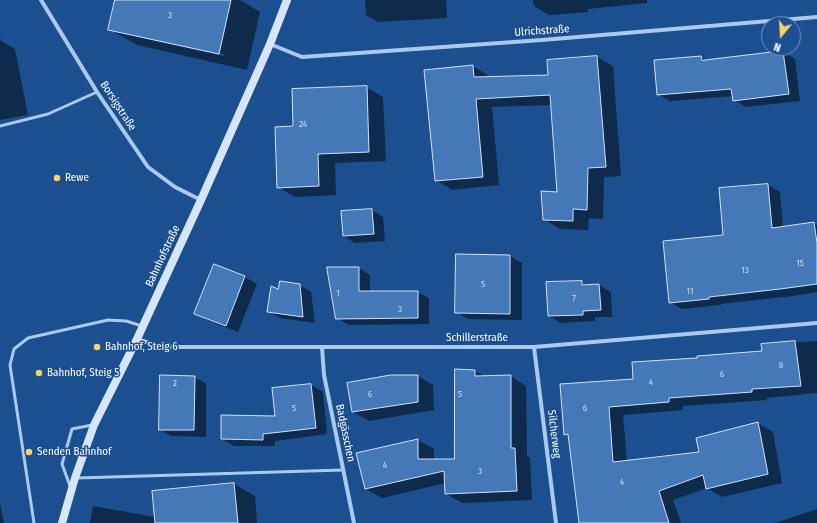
<!DOCTYPE html>
<meta charset="utf-8">
<style>
body{margin:0}
#map{position:relative;width:817px;height:523px;overflow:hidden;background:#1b4f8f;font-family:"Fira Sans Condensed",sans-serif}
canvas{display:block}
.north{position:absolute;left:761px;top:16px;width:40px;height:40px;box-sizing:border-box;background:#1b4f8f;border:1px solid #7695bc;border-radius:50%;rotate:198deg;font-size:11px;font-weight:700;line-height:16px;text-align:center;color:#fff}
.north::after{content:'';display:block;margin:auto;width:14px;height:18px;background:#ffd166;clip-path:polygon(50% 0,100% 100%,50% 72%,0 100%)}
</style>
<div id="map">
<canvas width="817" height="523"></canvas>
<div class="north">N</div>
</div>
<script>
const c = document.querySelector('canvas').getContext('2d');
c.lineJoin = 'round';
function fillPath(path, color) {
  c.fillStyle = color;
  c.fill(path, 'evenodd');
}
function stroke(path, color, width, dash) {
  c.strokeStyle = color;
  c.lineWidth = width;
  c.lineCap = dash ? 'butt' : 'round';
  c.setLineDash(dash || []);
  c.stroke(path);
}
function drawText(font, color, halo, rows, align = 'center') {
  c.font = font + ' "Fira Sans Condensed",sans-serif';
  c.lineWidth = 3;
  c.setLineDash([]);
  c.textBaseline = 'middle';
  c.strokeStyle = halo;
  c.fillStyle = color;
  for (const [text, x, y, turn = 0] of rows) {
    c.save();
    c.translate(x, y);
    c.rotate((+turn || 0) * Math.PI / 180);
    c.textAlign = isNaN(turn) ? turn : align;
    if (halo) c.strokeText(text, 0, 0);
    c.fillText(text, 0, 0);
    c.restore();
  }
}
const shadow = new Path2D(`
 M116 0H240L260 12 247 70 137 45 109 29ZM138 35 224 54V56L138 37Z
 M365 0H446L447 18 378 22 366 15Z
 M533 0H647V3L588 9V12L549 15 534 6Z
 M0 37 1 41 15 49 28 115 0 120Z
 M783 52 795 59 800 101 746 107 734 100 733 96 670 101 658 94 701 57 707 60Z
 M597 57 613 66 621 176 604 177 603 219 589 218 588 230 560 229 544 219 558 193 551 105 492 107 499 185 452 190 436 180 473 66 489 76V78L549 76Z
 M366 87 383 97 386 161 335 163 336 195 295 197 278 187 294 127Z
 M768 185 780 192 783 228 814 223 817 225V292L793 296 721 304V305L682 309 670 302 724 236Z
 M372 210 383 217 385 241 355 243 343 236Z
 M457 255 510 256 522 263V320L468 319 456 312Z
 M214 265 245 277 257 284 238 332 207 320 195 313Z
 M359 268 370 275V292H417L429 298V324L349 325 337 318Z
 M581 282 588 286 599 285 611 292 612 317H595V321L561 323 549 316Z
 M299 285 311 292 315 323 280 318 268 311 279 290Z
 M817 341V393L766 398 767 400 683 406V410L623 415 627 462 700 453 758 423 773 432 782 483 722 497 707 488 673 500 681 523H580L570 437 565 434 634 380 698 359 764 352 762 344Z
 M456 370 475 371 486 377 511 376 526 386 527 456 530 458 532 500 462 503 446 494V483L382 498 366 489 418 440 434 449V460H455Z
 M418 376 433 385 434 410 369 421 353 412Z
 M194 377 206 383V437L172 436 160 430Z
 M311 385 323 392 327 434 275 441V446H234L222 439 276 417Z
 M234 484 255 496 257 523H90L93 506 155 517Z
 M0 503 4 523H0Z
 M817 509V523H775Z`);
const building = new Path2D(`
 M115 0H231L219 54 108 30Z
 M783 51 789 94 733 101 731 89 657 95 654 60 701 56 702 60Z
 M597 56 606 167 588 168 587 210 573 209V221L543 220 541 191 557 192 550 95 476 99 483 177 435 181 424 70 473 65 474 77 548 75 547 60Z
 M367 86 369 152 318 154 319 186 277 188 275 127 293 126 292 89Z
 M768 184 772 228 814 222 817 243V284L780 289 709 297V299L669 303 663 241 723 235 719 188Z
 M372 209 374 234 343 236 341 211Z
 M456 254 510 255V314L455 313Z
 M214 264 245 276 226 326 194 314Z
 M327 267H359V291H418V318L336 319Z
 M280 281 300 284 303 317 267 312 271 286 278 289Z
 M582 281V285L599 284 601 310 583 311V315L548 316 546 282Z
 M795 341 801 386 752 389V392L669 398V402L609 407 613 462 699 452 696 438 758 422 768 474 706 489 703 475 659 491 669 523H579L568 434 564 435 560 384 633 379 632 362 697 358V356L762 351 761 344Z
 M455 369 475 370V376L511 375V448H515L517 491 445 494 444 471 365 489 356 453 418 439V459H454Z
 M160 375 195 376 194 430H159Z
 M391 375H418V402L352 412 347 383Z
 M311 384 316 428 263 434V440L221 439V415L275 416 272 388Z
 M234 483 238 523H155L152 491Z`);
const lane = new Path2D(`
 M0 126 48 114 97 92
 M77 478 343 470
 M70 486 62 464 72 429 92 425
 M34 523 10 365 14 349 28 338 108 320 126 321 142 326`);
const street = new Path2D(`
 M41 0 97 92 148 167 175 187 201 200
 M270 44 302 57 542 40 817 17
 M137 339 158 346 180 347H534L817 323
 M322 347 324 375 354 523
 M534 347 556 523`);
const secondary = new Path2D(`
 M62 523 75 478 94 425 137 339 201 200 270 44 287 0`);
const markers = [
 [57,178,4,"#ffd166"],
 [97,347,4,"#ffd166"],
 [39,373,4,"#ffd166"],
 [29,452,4,"#ffd166"]
];
const numberNames = [
 ["3",170,15],
 ["24",303,124],
 ["15",800,263],
 ["13",745,270],
 ["5",483,284],
 ["11",690,291],
 ["1",338,293],
 ["7",574,298],
 ["3",400,309],
 ["8",781,365],
 ["6",722,374],
 ["4",651,382],
 ["2",175,383],
 ["6",370,394],
 ["5",460,394],
 ["5",294,408],
 ["6",585,408],
 ["4",385,465],
 ["3",480,471],
 ["4",622,482]
];
const streetNames = [
 ["Ulrichstraße",542,31,-4],
 ["Borsigstraße",118,106,57],
 ["Bahnhofstraße",163,256,-65],
 ["Schillerstraße",477,338],
 ["Badgässchen",345,433,78],
 ["Silcherweg",554,434,83]
];
const poiNames = [
 ["Rewe",65,178],
 ["Bahnhof, Steig 6",105,347],
 ["Bahnhof, Steig 5",47,373],
 ["Senden Bahnhof",37,452]
];
fillPath(shadow, '#0007');
fillPath(building, '#4478b7');
stroke(building, '#cfe3fa', 1);
stroke(lane, '#a9c9ee', 3);
stroke(street, '#a9c9ee', 4);
stroke(secondary, '#d6e6fa', 8);
for (const [x, y, r, color] of markers) {
  const dot = new Path2D();
  dot.arc(x, y, r, 0, 2 * Math.PI);
  c.fillStyle = color;
  c.fill(dot);
  stroke(dot, '#1b4f8f', 1.5);
}
drawText('9px', '#d0dded', null, numberNames);
drawText('11px', '#fff', '#1b4f8f', streetNames);
drawText('11px', '#fff', '#1b4f8f', poiNames, 'left');
</script>
